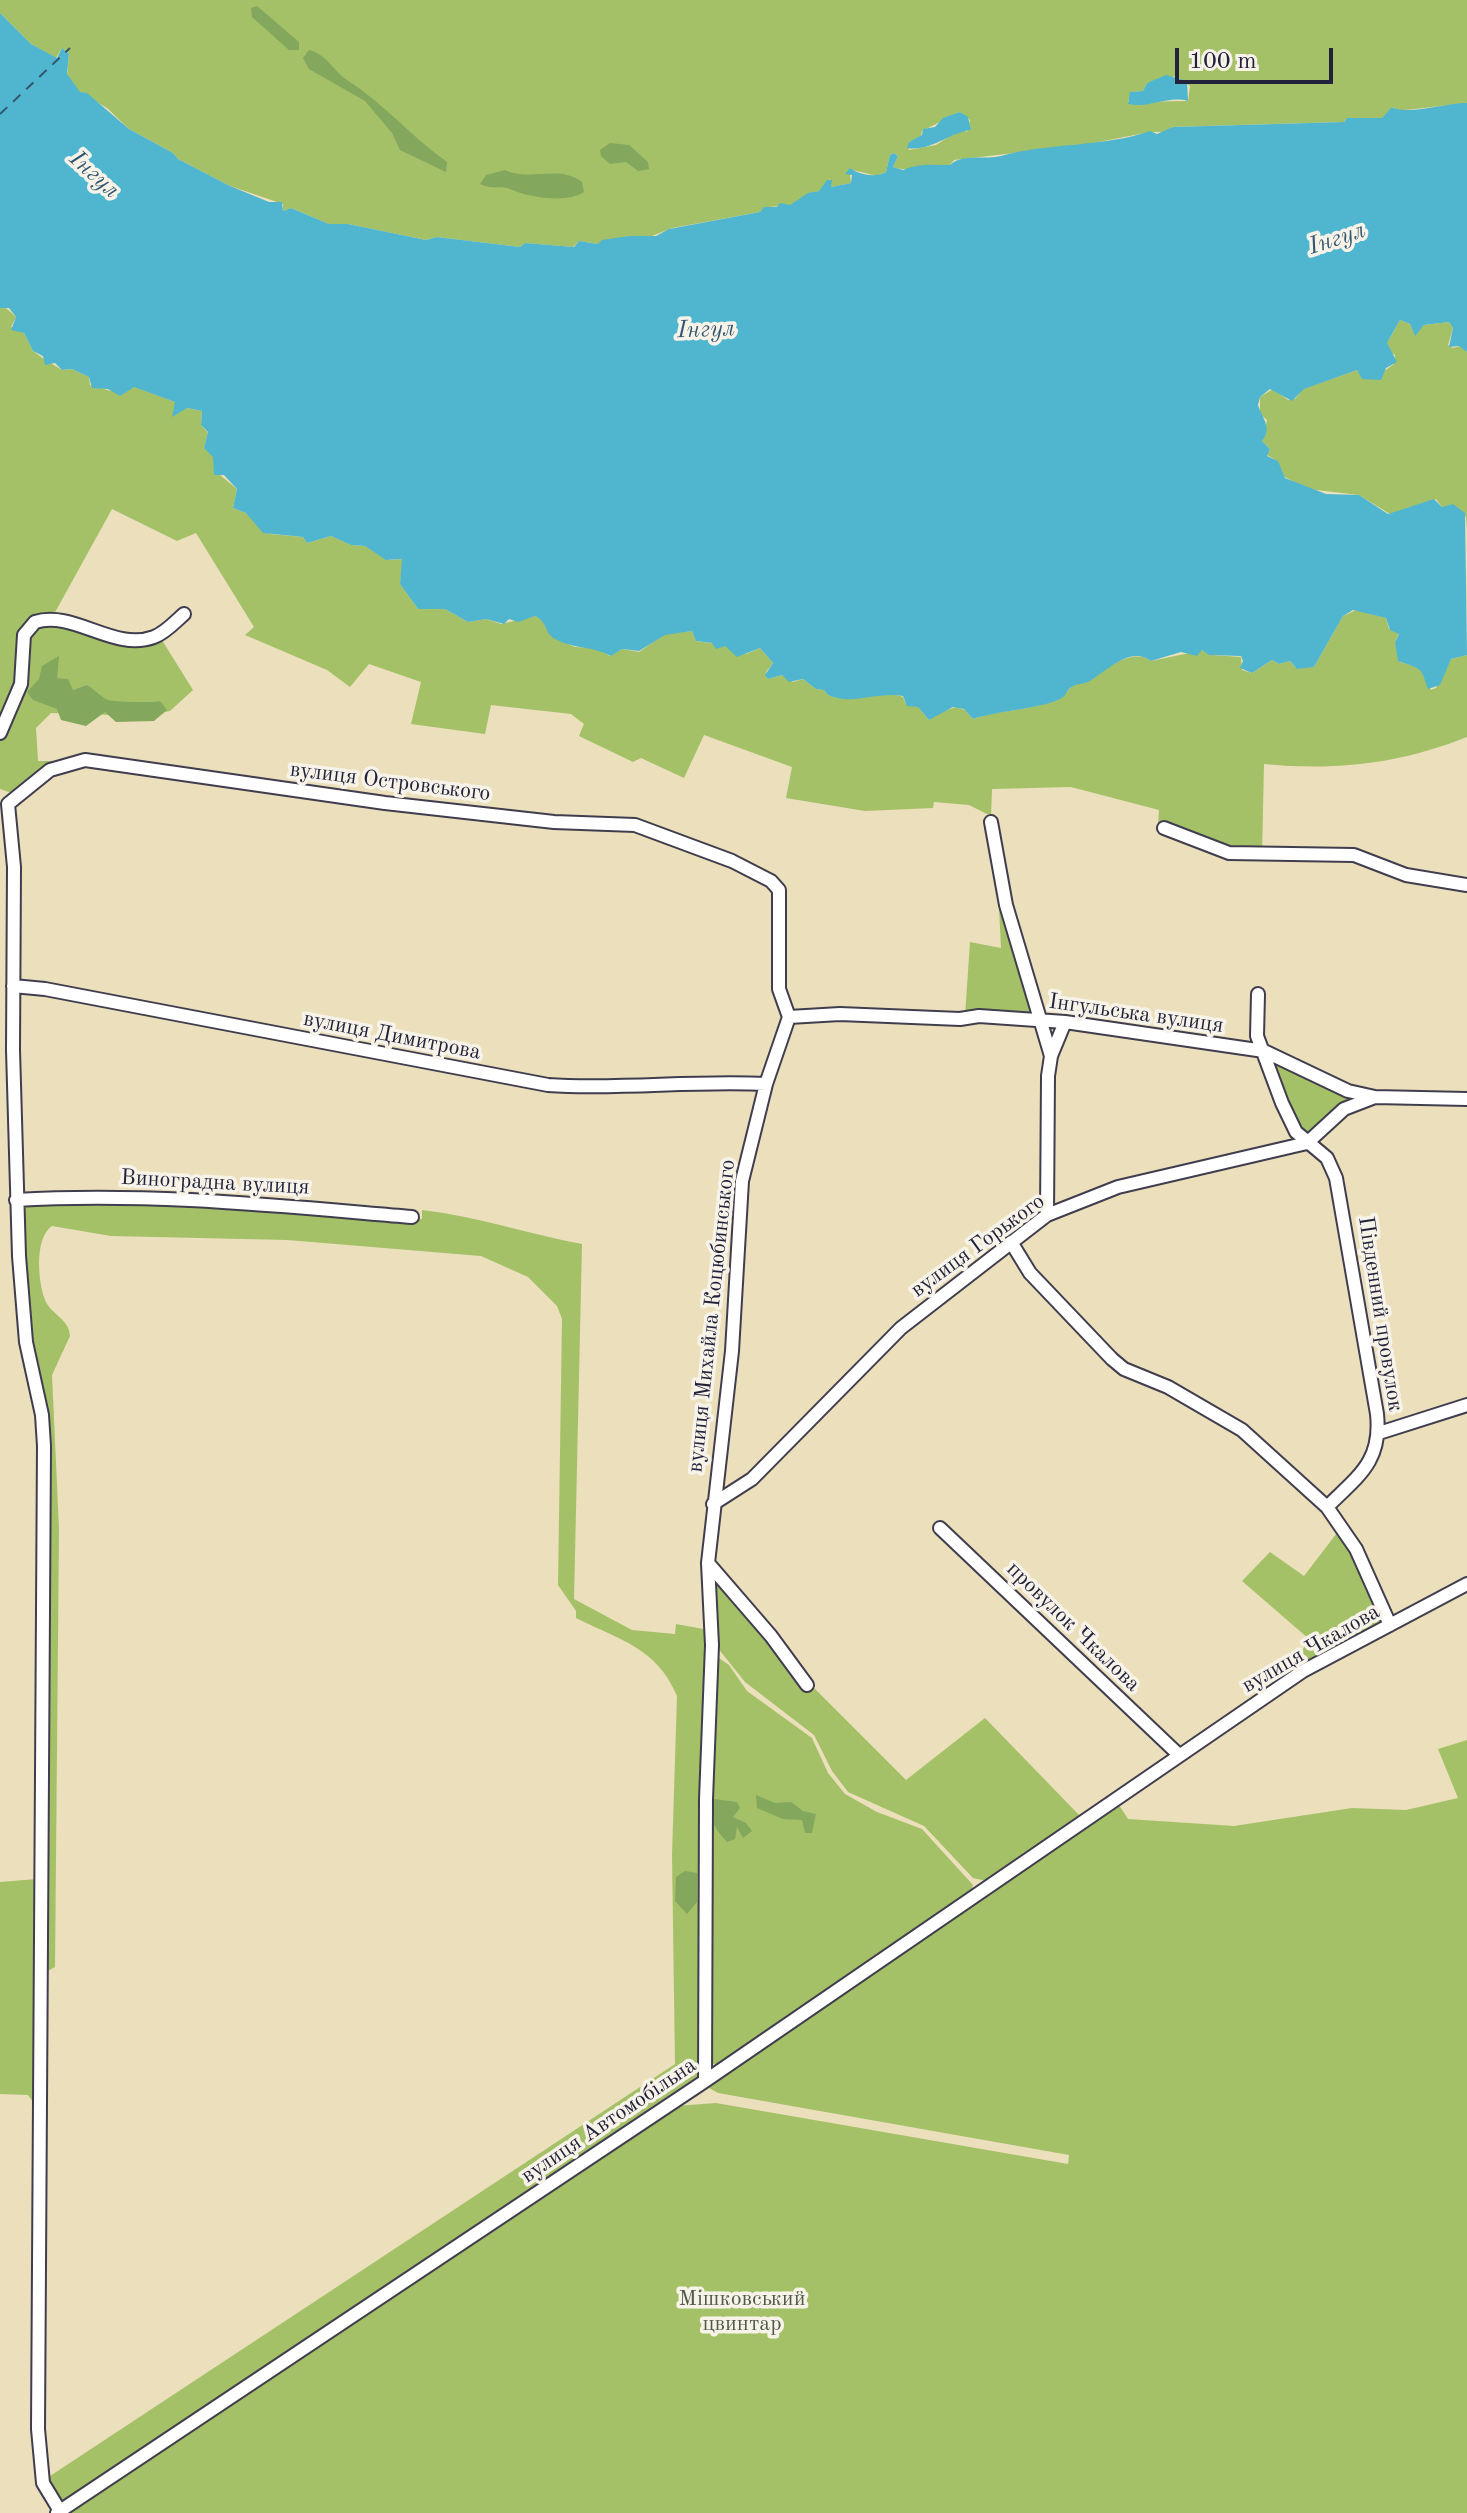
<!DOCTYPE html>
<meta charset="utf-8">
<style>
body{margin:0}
#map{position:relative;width:1467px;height:2513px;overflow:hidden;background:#ebdfbc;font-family:"Old Standard TT",serif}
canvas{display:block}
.scale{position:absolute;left:1175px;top:48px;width:158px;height:36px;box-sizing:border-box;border:4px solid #22223b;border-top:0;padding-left:10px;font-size:24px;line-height:28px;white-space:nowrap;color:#22223b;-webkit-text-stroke:6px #f7f3e8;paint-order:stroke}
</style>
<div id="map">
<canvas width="1467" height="2513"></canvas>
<div class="scale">100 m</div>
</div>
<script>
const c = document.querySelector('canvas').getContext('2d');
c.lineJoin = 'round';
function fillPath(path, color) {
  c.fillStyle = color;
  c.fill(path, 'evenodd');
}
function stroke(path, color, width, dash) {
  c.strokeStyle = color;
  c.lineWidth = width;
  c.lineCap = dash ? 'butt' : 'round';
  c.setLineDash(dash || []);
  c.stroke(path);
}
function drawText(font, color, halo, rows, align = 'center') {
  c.font = font + ' "Old Standard TT",serif';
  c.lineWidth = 7;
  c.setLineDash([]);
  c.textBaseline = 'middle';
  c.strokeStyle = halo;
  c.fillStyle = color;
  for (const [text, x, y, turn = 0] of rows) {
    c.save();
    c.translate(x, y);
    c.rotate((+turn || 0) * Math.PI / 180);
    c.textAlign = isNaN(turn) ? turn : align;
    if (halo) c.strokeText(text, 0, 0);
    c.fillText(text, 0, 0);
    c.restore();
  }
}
const green = new Path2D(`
 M0 0H1467V103L1397 111 1393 107 1382 118H1347L1344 122 1172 127 1169 132H1150L1083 145 954 160 950 165C935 164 906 173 893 167L898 156 894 153 890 155 886 172 877 176 853 170 850 175 851 183 831 187 830 179 819 191C808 193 801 203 790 205 779 208 766 204 760 212L672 228 647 238 629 236 598 244 579 241 573 247 525 243 520 247 437 237 426 240 348 224H329L291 208 283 211V204L230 186 178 159 173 153 129 129 107 108 78 91 67 77 69 54 62 48 56 58 31 44 0 13ZM1176 76 1190 86 1188 101 1128 102 1131 92 1143 91 1147 83ZM960 112 970 120 967 132 961 129 936 145 909 150V142L921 136 922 131Z
 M5 307 16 317 11 327 24 333 33 351 44 359 62 370 72 369 89 377 90 385 111 391 135 387 175 402V413L187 408 202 411 201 425 208 433 204 448 211 451 220 475 237 489 233 508 246 513 270 534 303 537 307 543 331 536 351 545 365 546 388 560 403 559 400 584 418 609H445L468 622 486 619 501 624 535 616 544 620 556 639 575 647 597 648 610 656 622 649 639 652 665 634 692 631 696 641 723 645 746 654 760 648 773 663 766 672 768 679 782 675 793 682 803 679 816 689 824 690 828 695C854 706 877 687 903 697L906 704 918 707 929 720 936 714 956 707 965 710 973 719C1004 707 1050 713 1072 686 1094 679 1131 644 1151 661L1204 650 1212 655 1241 657 1242 670 1252 673 1272 660 1279 664 1290 661 1295 667H1314L1343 616 1356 610 1386 618 1389 629 1399 633 1395 642 1400 662 1420 668 1431 690 1436 688 1451 659 1467 655V737C1399 764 1336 771 1264 764L1262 854 1212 847 1158 825 1159 810 1071 787 992 789 991 816 969 805 934 802 933 808 865 811 786 798 792 767 704 735 684 778 641 758 633 762 579 736 584 724 571 714 491 705 485 734 411 724 421 682 369 664 350 687 327 670 245 635 254 627 196 533 177 541 112 509 53 616 27 625 21 670 0 729V308Z
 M1400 320 1410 324 1414 333 1424 325 1449 322 1453 328 1448 345 1453 348 1460 346 1467 352V528L1466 517 1442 507 1436 499 1390 514 1359 495 1308 489 1281 475 1274 459 1267 455 1270 449 1262 441 1267 420 1260 414V397L1273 389 1288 400 1295 399 1303 389 1357 370 1373 379 1394 364 1395 355 1387 351V343Z
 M43 622 98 635 160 637 193 690 170 711 144 716 51 713 36 728 38 761H63L12 793 0 789V738L24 685 25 643Z
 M997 868 1035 1016H965L970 942 1001 948Z
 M1273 1059 1361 1095 1308 1136 1301 1135 1273 1068Z
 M33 1201 178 1202 404 1218 422 1219V1210C476 1216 528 1234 582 1244L574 1599 632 1630 675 1634 676 1624 709 1630 698 2076 59 2503 47 2478 675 2064 672 1855 677 1696C657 1648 620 1640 576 1618V1611L558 1585 562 1319 557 1306 528 1277 481 1256 287 1240 111 1236 52 1226C34 1238 38 1282 45 1300 51 1315 69 1318 70 1336L52 1375 59 1529 55 1967 44 1973 47 1446 30 1342 22 1209Z
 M1340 1529 1383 1622 1301 1667 1296 1661 1309 1639 1242 1581 1270 1552 1304 1576Z
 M712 1573 809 1683 906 1780 985 1718 1080 1816 987 1881 973 1878 924 1826 848 1792 832 1771 814 1735 745 1682 717 1647Z
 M716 1656 729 1665 747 1691 812 1738 828 1773 845 1794 877 1812 922 1829 973 1885 971 1891 952 1906 717 2066 711 2062 709 1878Z
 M1467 1740V2513H68L676 2106 716 2103 1068 2164 1069 2155 718 2093 709 2088 711 2082 1117 1802 1128 1819 1234 1826 1352 1808 1406 1810 1458 1798 1438 1749Z
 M37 1879 36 2106 28 2095 0 2094V1882Z`);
const forest = new Path2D(`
 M257 6 299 42V50H289L252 17 251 8Z
 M309 50C328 55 332 70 347 80 383 103 412 137 447 162L446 172 400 150 392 133 365 101 309 69 303 58Z
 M610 143 629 145 648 162 649 169 638 171 626 162 610 164 601 156 600 150Z
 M505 170C529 182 559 164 582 182L584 192C567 204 527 197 510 189 501 185 491 190 480 184L486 175Z
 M59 656 57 678 68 679 73 690 87 685C94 689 101 697 108 700 113 702 156 703 160 701L167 710 154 721 116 722 105 712 86 726 61 720 57 709 33 700 27 692 39 679 42 666Z
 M756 1795 775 1803 791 1802 803 1811 816 1814 812 1833H805L802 1820 783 1819 757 1808Z
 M714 1799 737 1802 740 1808 733 1817 746 1823 752 1831 743 1838 737 1827 735 1839 727 1842C714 1827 708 1820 714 1799Z
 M685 1871 697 1873V1902L687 1914 675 1901 676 1877Z`);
const water = new Path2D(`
 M0 13 31 44 57 58 62 48 69 54 67 74 80 92 87 93 129 129 173 153 178 159 230 186 269 202H282L283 211 291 208 329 224H348L426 240 437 237 520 247 525 243 574 247 579 241 598 244 602 240 629 236H656L669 229 760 212 764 207H777L780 203 790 205 808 193 819 191 827 180H832L831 187 851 183 852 175 845 174 850 168C860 175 875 178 886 172L890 155 894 153 898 156 893 167 903 170C919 163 934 165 950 165 962 153 986 160 1001 156 1046 143 1105 147 1150 131L1157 134 1173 127 1344 122 1347 118H1382L1392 107C1405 116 1450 102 1467 103V352L1459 346 1449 347 1453 328 1449 322 1424 325 1415 336 1410 324 1400 320 1387 343 1397 362 1386 368 1381 380 1362 379 1357 370 1304 389 1292 401 1270 389 1260 397 1258 405C1262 418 1273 428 1262 441L1270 449 1267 456 1278 461 1285 478 1326 494 1359 495 1388 514 1434 499 1442 507 1453 504 1465 513 1467 655 1451 659 1440 685 1428 689C1420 665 1422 670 1398 661L1395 642 1399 634 1390 630 1386 618 1353 610 1343 616 1314 667 1297 669 1290 661 1279 664 1272 660 1252 673 1240 668 1243 661 1241 656 1209 655 1202 650 1197 656 1181 652 1151 661C1130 645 1106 672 1088 682 1082 684 1075 684 1070 688 1067 690 1066 695 1063 697 1049 708 994 711 973 719L964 709 953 707 929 720 918 707 907 706 903 696C877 691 853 706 828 695L824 690 816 689 803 679 789 682 782 675 768 679 765 675 773 663 760 648 737 657 725 646 716 649 712 643 696 641 692 631 665 635 639 651 622 649 611 656C593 646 573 649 555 639 544 633 548 622 535 616L518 622 509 619 504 624 486 619 468 622 445 609H418L400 584 402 559 386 560 365 546 351 545 331 536 307 543 303 537 263 533 246 513 233 508 237 489 224 475H214L213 457 204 448 208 432 201 425 202 411 187 408 172 417 175 402 134 387 120 396 108 389 92 388 89 377 72 369 62 370 55 363 45 365 43 356 33 351 24 333 11 330 16 317 9 308H0Z
 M1166 75 1187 81 1188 101C1168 95 1148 109 1128 104L1130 92 1143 91 1147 83Z
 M960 112 968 117 971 130C950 132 931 152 907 148L909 142 922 135 923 129 935 127 943 118Z`);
const ferry = new Path2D(`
 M0 114 70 48`);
const minor = new Path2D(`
 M0 733 21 684 24 635 35 622C74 610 114 652 154 637 165 633 175 622 184 614
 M8 804 50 770 85 760 385 803 554 822 635 825 732 861 771 881 779 890V989L789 1017 766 1084 742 1181 732 1351 708 1563 712 1645 706 1799 705 2081
 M8 804 14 867 13 1050 19 1256 26 1342 42 1415 44 1446 38 2429 43 2483 60 2511
 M991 822 1006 905 1051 1056
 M1164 828 1229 853 1354 855 1406 875 1467 885
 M13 986 45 989 548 1085C620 1090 693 1080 766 1084
 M1258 994 1257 1036 1282 1103 1296 1132 1327 1158 1336 1178 1377 1414C1382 1462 1358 1476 1327 1507
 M789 1017 840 1014 960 1019 979 1016 1065 1022 1264 1051 1348 1091 1375 1097 1467 1099
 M16 1200C148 1192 280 1206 412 1217
 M1047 1215 1048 1076 1051 1056 1065 1022
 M1011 1242 1030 1273 1112 1359 1124 1369 1168 1387 1242 1430 1327 1507 1356 1549 1390 1625
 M1379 1433 1467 1405
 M713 1504 752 1479 901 1328 1047 1215 1118 1187 1307 1143 1344 1109 1375 1097
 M940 1528 1178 1754
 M708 1563 771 1636 807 1685
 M57 2513 705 2081 1303 1671 1467 1584`);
const streetNames = [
 ["вулиця Островського",390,782,7],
 ["Інгульська вулиця",1136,1014,8],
 ["вулиця Димитрова",392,1036,11],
 ["Виноградна вулиця",215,1183,3],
 ["вулиця Горького",978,1246,-36],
 ["Південний провулок",1380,1314,81],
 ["вулиця Михайла Коцюбинського",712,1316,-84],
 ["провулок Чкалова",1073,1627,44],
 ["вулиця Чкалова",1311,1649,-30],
 ["вулиця Автомобільна",609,2121,-34]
];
const parkNames = [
 ["Мішковський",742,2299],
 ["цвинтар",742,2324]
];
const waterNames = [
 ["Інгул",94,175,42],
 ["Інгул",1337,239,-18],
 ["Інгул",706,330,-2]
];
fillPath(green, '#a4c168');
fillPath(forest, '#83a75c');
fillPath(water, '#50b6cf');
stroke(ferry, '#32566f', 2, [10, 8]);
stroke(minor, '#403e4e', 16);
stroke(minor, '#fff', 12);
drawText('22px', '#22223b', '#f7f3e8', streetNames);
drawText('22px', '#505a4b', '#f7f3e8', parkNames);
drawText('italic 24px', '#32566f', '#f7f3e8', waterNames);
</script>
